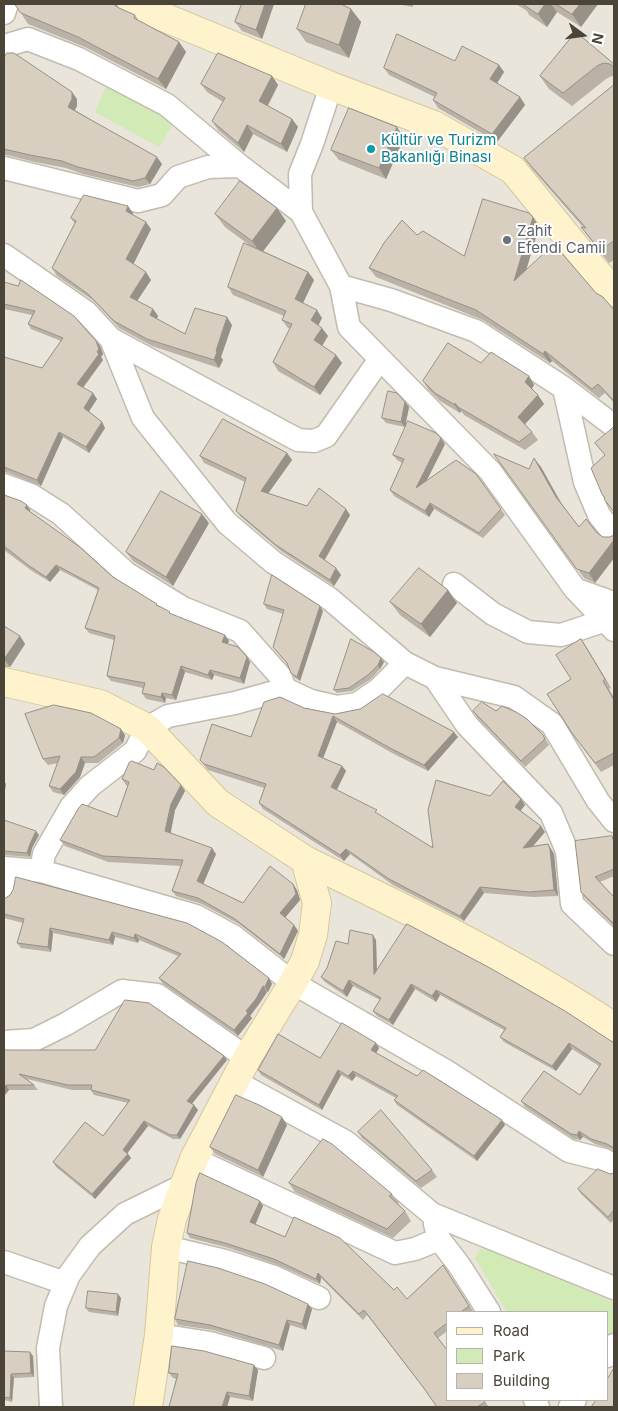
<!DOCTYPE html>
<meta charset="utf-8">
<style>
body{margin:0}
#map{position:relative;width:618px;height:1411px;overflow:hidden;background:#f6f3ec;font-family:Inter,sans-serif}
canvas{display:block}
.frame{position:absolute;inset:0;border:5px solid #4b4439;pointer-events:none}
.legend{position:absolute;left:446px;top:1311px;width:162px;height:90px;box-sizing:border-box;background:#fff;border:1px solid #b7b4b0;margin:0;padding:6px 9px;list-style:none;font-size:15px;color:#4b4439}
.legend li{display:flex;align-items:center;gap:10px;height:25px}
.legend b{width:25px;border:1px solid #b7b4b0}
.north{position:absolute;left:558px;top:10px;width:50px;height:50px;-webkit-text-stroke:4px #fff;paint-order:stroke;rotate:104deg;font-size:14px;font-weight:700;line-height:20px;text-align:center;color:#4b4439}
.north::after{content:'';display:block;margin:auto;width:18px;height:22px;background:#4b4439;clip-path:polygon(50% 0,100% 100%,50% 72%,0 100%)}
</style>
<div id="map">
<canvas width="618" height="1411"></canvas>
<div class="frame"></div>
<ul class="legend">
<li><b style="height:6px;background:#fff3cd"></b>Road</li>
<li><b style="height:14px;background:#d2eab5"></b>Park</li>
<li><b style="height:14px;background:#d8cfc1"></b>Building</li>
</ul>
<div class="north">N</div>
</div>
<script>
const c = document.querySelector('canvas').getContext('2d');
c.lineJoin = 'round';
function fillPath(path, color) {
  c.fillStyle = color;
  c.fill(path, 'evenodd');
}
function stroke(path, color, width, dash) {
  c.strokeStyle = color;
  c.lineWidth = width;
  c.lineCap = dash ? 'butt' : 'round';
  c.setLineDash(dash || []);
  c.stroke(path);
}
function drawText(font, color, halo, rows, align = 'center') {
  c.font = font + ' Inter,sans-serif';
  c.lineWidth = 4;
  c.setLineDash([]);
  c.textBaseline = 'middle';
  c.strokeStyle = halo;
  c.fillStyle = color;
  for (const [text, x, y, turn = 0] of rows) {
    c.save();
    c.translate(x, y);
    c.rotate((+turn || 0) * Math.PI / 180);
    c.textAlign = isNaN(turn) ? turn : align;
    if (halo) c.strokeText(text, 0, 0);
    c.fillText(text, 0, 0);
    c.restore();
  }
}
const residential = new Path2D(`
 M4 4H614V1407H4ZM447 1312H607V1400H447Z`);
const green = new Path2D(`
 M107 84 143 102 174 123 159 147 95 112Z
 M480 1249 491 1250 614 1302V1331L607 1341V1312H507L475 1258Z`);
const street = new Path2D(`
 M4 13 7 4
 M4 46 28 39 79 59 167 105 240 166
 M331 86 312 144 300 174 301 212 341 286 349 327 490 471 575 589 614 630
 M4 168 138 201 162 195 178 177 208 167 240 166 301 212
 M4 255 86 312 111 339 143 418 227 523 273 562 330 599 405 663 435 678 467 725 551 813 567 851 572 904 614 944
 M341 286 391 300 476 331 564 388 614 426
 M111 339 298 440 314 441 326 436 380 359
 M564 388 585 482 599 515 614 534
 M4 485 31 495 61 514 126 573 183 608 240 631 280 676 285 689
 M454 584 493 614 528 632 561 635 606 620
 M580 591 614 603
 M435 678 514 697 552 724 598 801 614 821
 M4 868 41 871 196 916 233 936 293 983 446 1071 569 1151 604 1160 614 1166
 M41 871 44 854 71 807 90 786 135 751 147 728 168 716 235 703 285 689 311 701 337 707 357 704 379 689 405 663
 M4 892 9 870
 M4 1042 34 1040 66 1024 122 991 157 995 247 1058
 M234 1081 346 1142 432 1214 614 1288
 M194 1159 395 1253 415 1249 439 1239
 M435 1224 439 1239 459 1265 489 1312
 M166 1247 225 1261 274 1277 319 1298
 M4 1262 65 1283
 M159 1335 210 1343 264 1358
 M607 1356 614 1345
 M535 1400 538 1407
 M51 1407 48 1348 56 1306 69 1275 90 1246 125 1214 184 1185
 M570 1407 575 1400`);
const secondary = new Path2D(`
 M132 4 331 86 434 125 513 170 592 267 614 292
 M4 682 100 704 147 728 218 803 305 860 317 903 313 935 305 961 293 983 247 1058 194 1159 172 1219 166 1247 159 1335 148 1407
 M305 860C410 911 517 962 614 1027`);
const wall = new Path2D(`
 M117 4V7L119 8 135 15 139 21 179 42 186 52 166 89 85 47 28 24 21 13Z
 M242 4H274L262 39 242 31 235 22Z
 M397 4H413V7Z
 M516 4H598L581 27 557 12 547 27 529 15 527 11Z
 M351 9 361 22 349 58 306 42 297 29Z
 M576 32 614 64V76H612L606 79 572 106 549 89 540 76Z
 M4 58 77 99V106L75 110 162 164 150 184 138 187 83 174 66 168 35 162 7 155H4Z
 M455 61 499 65 504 72 497 84 520 97 525 105 497 142 438 108 433 100 435 97 389 75 384 68Z
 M272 76 278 85 268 106 292 119 298 127 287 152 253 134 244 152 218 130 212 121 223 102 207 92 201 84Z
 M614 85V260L609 263 590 239 581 227H583L533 170 524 158Z
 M404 138 386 179 339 160 331 150Z
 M133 213V215L151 229 133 264 151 280 137 301 153 309 158 316 157 319 185 334 232 325 221 357 223 360 219 368 152 346 119 328 94 301 57 276 52 268 75 224 71 218Z
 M215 214 286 221 263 251 308 272 314 280 303 303 322 318 318 325 328 336 322 346 336 355 342 363 320 395 278 371 273 362 290 329 288 328 282 320 284 316 233 295 228 287 248 244 225 227Z
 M533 217 539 227 526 269 596 293 614 310V403L605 393 599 398 552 361 550 363 483 320 376 277 369 268 417 235 464 256Z
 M4 283 96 341 100 346 103 354 101 357 103 360 83 388 97 399 89 411 102 422 105 428 89 453 63 437 41 486 9 473 4 472V357L42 368 61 341 31 329 28 324 32 315 4 309Z
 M481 363 529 376 534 385 532 388 544 404 525 424 532 432 538 440 525 450 464 415 461 411 460 413 440 401 428 389 423 381Z
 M405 402 409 407 405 427 386 423 382 418Z
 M445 444 426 481 476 474 505 515 483 538 434 509 429 517 394 496 390 490 402 463 397 460 393 455Z
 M287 453 292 460 268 493 307 506 350 515 325 560 341 575 334 586 281 551 241 517 236 511 245 482 204 463 200 456Z
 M494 454 529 469 541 467 562 504 579 527 597 533 603 537H610L614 535V558L595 583 584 578Z
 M4 495 27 505 30 510V512L113 577 171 614 229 641 227 644 247 657 250 662 244 684 214 675 212 680 185 672 176 700 166 698 165 703 146 699 142 693 143 688 111 681 107 676 114 640 89 633 85 628 98 590 60 570 50 582 32 571 4 550Z
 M209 523 173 586 133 561 126 552Z
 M448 590 457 603 430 637 400 615 390 602Z
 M264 604 323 611 300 681 295 678 291 673 288 665 273 647 283 614 267 609Z
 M4 626 20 636 25 644 10 667H4Z
 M581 639 611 688 609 689 614 698V765L601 772 572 733 571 679Z
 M384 662 380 669 371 679 352 691 337 693 334 690Z
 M304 708 458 737 428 771 394 754 337 722 323 758 342 766 346 771 337 790 381 816 433 848 490 796 521 799 525 805 521 811 545 832 533 846 548 844 554 854 558 896 533 897 484 893 464 921 393 885 350 854 344 861 263 809 259 803 264 788 208 770 200 760 251 737Z
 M473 711H496L543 735 549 745 525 767 477 717Z
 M125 735 123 743 98 763H85L80 777 64 795 53 792 49 786 58 763 48 765 43 759Z
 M122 779 181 785 185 791 175 810 170 833 216 854 203 884 243 903 297 890 300 900 285 917 294 925 298 931 284 959 239 924 202 904 176 896 172 891 181 866 108 862 65 846 60 840 117 817 128 786 126 785Z
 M4 820 39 835 32 848 30 857 4 855Z
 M612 836 614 840V876L600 882 614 897V926L585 898 581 892Z
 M13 890 269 978 272 984 268 992H267L259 1004 250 1016 252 1018 238 1036 163 984 159 978 178 956 139 940 138 943 115 937 113 945 53 933 51 952 21 948 17 943 23 923 4 918V899L10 895Z
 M376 940 377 969 614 1043V1151L611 1149 595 1144 583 1137 580 1140 574 1139 525 1107 521 1101 580 1095 599 1066 572 1049 556 1071 504 1042 500 1037 504 1030 440 995 436 1002 415 989 393 1025 377 1016 373 1011 380 1000 353 986 347 997 325 982 321 977 348 944Z
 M376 1043 379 1048 376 1053 505 1125 477 1161 397 1105 394 1100 396 1098 356 1076 352 1081 341 1075 322 1110 261 1075 258 1070 320 1058Z
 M4 1050 227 1060 192 1104 194 1105 198 1110 180 1139H173L148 1126 127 1153 131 1158 95 1199 56 1167 53 1162 103 1136 128 1103 94 1095 91 1090H72L27 1079 34 1085 38 1090H9L4 1096Z
 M287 1125 263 1177 215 1154 210 1147Z
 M358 1132 432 1170 437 1177 421 1188 362 1138Z
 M614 1173V1219L611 1223 581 1194 578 1189 610 1174Z
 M289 1183 392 1194 399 1203 397 1204 405 1211 411 1221 393 1238 295 1192Z
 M260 1201 263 1206 255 1224 394 1290 407 1299 443 1265 473 1311 471 1312H447V1331L438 1338 489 1407H437L425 1390 367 1315 363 1320 321 1278 320 1284 278 1265 229 1248 190 1238 187 1233Z
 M121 1298 118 1316 89 1312 86 1308Z
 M312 1309 306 1330 290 1325 283 1351 213 1330 178 1325 175 1319Z
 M4 1351 33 1356 34 1377 14 1378 12 1402 4 1400Z
 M258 1370 253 1401 230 1397 227 1407H169L176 1379 173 1378 169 1373Z`);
const shadedWall = new Path2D(`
 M265 4H274L262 39 256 30Z
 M545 4H551L557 12 547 27 538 14Z
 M580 4H598L581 27 572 14Z
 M351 9 361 22 349 58 339 45Z
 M179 42 186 52 166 89 158 79Z
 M499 65 504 72 495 86 490 79Z
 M272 76 278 85 265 110 259 101Z
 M72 92 77 99V106L73 113 68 107Z
 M520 97 525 105 497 142 492 134Z
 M292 119 298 127 287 152 281 144Z
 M247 125 253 134 244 152 238 143Z
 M397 127 404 138 386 179 379 168Z
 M157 157 162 164 150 184 145 178Z
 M128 206 133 213 131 218 126 211Z
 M277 208 286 221 261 254 252 241Z
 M533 217 539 227 520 291 514 281Z
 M146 222 151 229 132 267 126 259Z
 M146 272 151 280 135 304 130 297Z
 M308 272 314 280 301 307 295 299Z
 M153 309 158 316 155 322 150 315Z
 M317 310 322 318 317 328 311 320Z
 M227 317 232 325 221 357 223 360 219 368 214 360 216 351Z
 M322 328 328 336 320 349 314 340Z
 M96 341 100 346 103 354 101 357 103 360 81 390 77 384 97 352Z
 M545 351 552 361 550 363 543 354Z
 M336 355 342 363 320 395 314 387Z
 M529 376 534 385 531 390 525 382Z
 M93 393 97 399 88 413 84 408Z
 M538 395 544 404 524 425 518 417Z
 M405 402 409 407 405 427 401 422Z
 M455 403 461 411 460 413 455 405Z
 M102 422 105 428 89 453 86 447Z
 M59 432 63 437 41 486 37 480Z
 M441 438 445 444 420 494 416 488Z
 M287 453 292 460 265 498 261 491Z
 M534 458 541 467 563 507 556 497Z
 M430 503 434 509 429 517 425 511Z
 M27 505 30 510 29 514 25 508Z
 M346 509 350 515 323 562 319 556Z
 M202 514 209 523 173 586 166 577Z
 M614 540V558L595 583 589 573Z
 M56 565 60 570 50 582 46 577Z
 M336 568 341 575 334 586 330 580Z
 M448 590 457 603 430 637 421 624Z
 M320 606 323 611 300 681 297 677Z
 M225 635 229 641 226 648 222 642Z
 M20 636 25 644 10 667 4 659Z
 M581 639 587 648 611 688 605 679Z
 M247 657 250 662 244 684 240 678Z
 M381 658 384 662 380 669 378 665Z
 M181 666 185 672 176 700 172 695Z
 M210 670 214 675 212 680 208 675Z
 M162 693 166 698 165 703 161 697Z
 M333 716 337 722 322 761 318 756Z
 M121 729 125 735 123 743 119 738Z
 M454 732 458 737 428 771 424 765Z
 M81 757 85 763 80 777 64 795 60 789Z
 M342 766 346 771 335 793 331 787Z
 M4 781 6 784 4 796Z
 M181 785 185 791 175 810 170 837 165 831 171 804Z
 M521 799 525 805 519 812 515 807Z
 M541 826 545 832 527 853 523 848Z
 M36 831 39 835 32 848 30 857 27 853 30 844Z
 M548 844 554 854 558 896 554 890Z
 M212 848 216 854 202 887 197 881Z
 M346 849 350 854 344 861 340 855Z
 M293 884 297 890 300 900 284 919 280 913Z
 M480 887 484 893 464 921 460 916Z
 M294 925 298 931 284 959 280 954Z
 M50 928 53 933 51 952 48 947Z
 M112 932 115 937 113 945 109 940Z
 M135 934 139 940 138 943 134 938Z
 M373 935 376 940 377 979 374 974Z
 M269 978 272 984 268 992 265 987Z
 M349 980 353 986 347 997 343 991Z
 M411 984 415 989 393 1025 389 1020Z
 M263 986 267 992 259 1004 250 1016 252 1018 238 1036 234 1030 246 1011Z
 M436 990 440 995 436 1002 432 996Z
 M376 1043 379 1048 375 1055 371 1050Z
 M569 1043 572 1049 556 1071 552 1066Z
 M224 1056 227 1060 190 1106 187 1101Z
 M338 1070 341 1075 322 1110 319 1105Z
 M353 1071 356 1076 352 1081 348 1076Z
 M6 1085 9 1090 4 1096V1088Z
 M194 1105 198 1110 180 1139 177 1135Z
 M282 1117 287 1125 263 1177 258 1170Z
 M502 1120 505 1125 477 1161 474 1156Z
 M144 1121 148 1126 126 1155 123 1150Z
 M579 1131 583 1137 580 1140 577 1135Z
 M128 1154 131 1158 95 1199 92 1194Z
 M260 1201 263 1206 254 1228 250 1222Z
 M318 1273 321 1278 320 1284 316 1279Z
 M118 1294 121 1298 118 1316 116 1312Z
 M308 1304 312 1309 306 1330 302 1324Z
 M287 1320 290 1325 283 1351 279 1345Z
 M30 1352 33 1356 34 1377 31 1373Z
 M254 1365 258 1370 253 1401 249 1396Z
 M11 1374 14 1378 12 1402 10 1398Z
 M227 1392 230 1397 227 1407H222Z`);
const building = new Path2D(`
 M15 4H113L119 8 135 15 134 18 179 42 158 79 78 37 21 13Z
 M242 4H265L256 30 235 22Z
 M306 4H341L351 9 339 45 297 29Z
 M523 4H545L538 14Z
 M556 4H580L572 14Z
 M576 32 614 64V67L610 64 603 63 597 66 563 93 540 76Z
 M397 34 455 61 462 46 499 65 490 79 520 97 492 134 433 100 437 93 384 68Z
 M7 53H14L72 92V99L68 107 157 157 145 178 133 181 78 167 62 161 30 155 4 149V58Z
 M218 53 272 76 259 101 292 119 281 144 247 125 238 143 212 121 225 98 201 84Z
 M614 85V241L600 250 581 227 586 228 524 158Z
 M349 108 397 127 379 168 331 150Z
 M240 181 277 208 252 241 215 214Z
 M84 195 128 206 126 211 146 222 126 259 146 272 130 297 153 309 150 315 185 334 195 308 227 317 216 351 217 352 214 360 147 339 114 321 88 294 52 268 76 221 71 218Z
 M483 199 529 213 533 217 514 281 554 244 596 293 603 297 614 310V401L598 384 592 389 545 351 543 354 476 310 369 268 384 243 402 220 417 235 423 231 464 256Z
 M244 243 308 272 295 299 317 310 311 320 322 328 314 340 336 355 314 387 273 362 292 324 282 320 286 311 228 287Z
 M21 280 74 316 96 341 99 349 97 352 99 354 77 384 93 393 84 408 102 422 86 447 59 432 37 480 4 467V357L42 368 63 338 28 324 35 311 4 304V282L18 286Z
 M448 343 481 363 491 352 529 376 525 382 538 395 518 417 532 432 519 442 458 407 455 403V405L435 393 423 381Z
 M388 391 397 393 405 402 401 422 382 418Z
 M223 419 287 453 261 491 307 506 319 488 346 509 319 556 336 568 330 580 276 545 236 511 246 478 200 456Z
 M408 421 436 433 441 438 416 488 456 460 476 474 501 509 479 533 430 503 425 511 390 490 404 459 393 455Z
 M614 427V512L604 499 605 498 602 494 591 468 605 455 595 443Z
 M494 454 529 469 534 458 556 497 579 527 586 519 597 533 603 537H610L614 535V540L589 573 577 569Z
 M161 491 202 514 166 577 126 552Z
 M4 495 21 501 27 505 25 508 81 548 113 577 157 604 156 605 161 607 170 612 169 613 225 635 222 642 238 647 247 657 240 678 210 670 208 675 181 666 172 695 162 693 161 697 142 693 145 683 107 676 115 636 85 628 99 588 56 565 46 577 28 565 4 546Z
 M419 568 448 590 421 624 390 602Z
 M272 575 320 606 297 677 291 673 287 663 273 647 284 610 264 604Z
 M4 626 20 636 4 659Z
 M351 639 374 652 381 658 378 665 368 675 349 688 334 690Z
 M581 639 605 679 603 681 614 700V753L595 763 572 733 547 694 571 679 556 655Z
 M383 694 454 732 424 765 390 748 333 716 318 756 342 766 331 787 377 810 375 812 433 848 428 810 436 780 490 796 503 781 521 799 515 807 541 826 523 848 548 844 550 849 554 890 529 892 480 887 460 916 389 879 346 849 340 855 259 803 266 784 204 764 200 760 212 724 251 737 264 702 280 697 304 708 335 714 360 709Z
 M482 702 496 711 502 706 516 712 527 719 543 735 545 739 521 761 473 711Z
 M54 705 91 713 121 729 119 738 94 757H81L76 772 60 789 49 786 60 756 43 759 25 714Z
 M132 761 154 770 157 763 164 767 181 785 171 804 165 831 212 848 197 881 243 903 270 866 293 884 296 894 280 913 294 925 280 954 235 919 198 898 172 891 183 860 103 856 60 840 78 809 82 804 117 817 129 782 122 779 129 763Z
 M4 820 36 831 30 844 27 853 4 851Z
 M612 836 614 842V869L595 877 614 897V924L581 892 575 841Z
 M16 877 187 923 222 942 269 978 265 987 263 986 256 999 246 1011 248 1013 234 1030 159 978 181 954 135 934 134 938 112 932 109 940 50 928 48 947 17 943 24 919 4 914V899L10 895 13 890Z
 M407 924 490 968 565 1011 614 1043V1148L607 1144 591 1139 579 1131 577 1135 571 1134 521 1101 544 1071 580 1095 601 1064 569 1043 552 1066 500 1037 506 1028 436 990 432 996 411 984 389 1020 373 1011 381 998 349 980 343 991 321 977 327 968 336 941 348 944 350 930 373 935 374 974Z
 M125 1000 149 1003 224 1056 187 1101 194 1105 177 1135H170L144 1121 123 1150 128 1154 92 1194 53 1162 85 1122 103 1136 130 1100 91 1090 92 1085H68L19 1074 34 1085H6L4 1088V1050H95Z
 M342 1023 376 1043 371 1050 417 1076 423 1070 502 1120 474 1156 394 1100 398 1096 353 1071 348 1076 338 1070 319 1105 258 1070 278 1034 320 1058Z
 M236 1095 259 1105 282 1117 258 1170 210 1147Z
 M381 1110 432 1170 416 1181 358 1132Z
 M323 1139 332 1144 392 1194 389 1196 405 1211 387 1229 289 1183Z
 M598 1169 610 1174 614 1173V1210L608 1217 578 1189Z
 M200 1173 260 1201 250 1222 285 1237 294 1217 340 1238 394 1290 397 1287 407 1299 443 1265 469 1306 461 1312H447V1323L434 1333 447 1350V1400H483L485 1402 477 1407H437L423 1387 364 1310 359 1314 318 1273 316 1279 274 1259 225 1243 187 1233 196 1183Z
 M188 1261 218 1268 265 1284 308 1304 302 1324 287 1320 279 1345 210 1325 175 1319Z
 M88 1291 118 1294 116 1312 86 1308Z
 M172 1346 204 1351 254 1365 249 1396 227 1392 222 1407H169L178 1374 169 1373Z
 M4 1351 30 1352 31 1373 11 1374 10 1398 4 1397Z
 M614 1368V1407H591L596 1400H607V1380Z`);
const markers = [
 [371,149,5,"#0f9aa8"],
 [507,240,5,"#6b7280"]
];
const cultureNames = [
 ["Kültür ve Turizm",381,140],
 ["Bakanlığı Binası",381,157]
];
const worshipNames = [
 ["Zahit",517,231],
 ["Efendi Camii",517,248]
];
fillPath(residential, '#eae5da');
fillPath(green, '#d2eab5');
stroke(street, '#c2bbae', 25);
stroke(secondary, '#d6c79b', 30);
stroke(street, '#fff', 22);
stroke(secondary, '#fff3cd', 28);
fillPath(wall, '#bab2a6');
fillPath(shadedWall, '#979187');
fillPath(building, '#d8cfc1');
stroke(building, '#979187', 1);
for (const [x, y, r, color] of markers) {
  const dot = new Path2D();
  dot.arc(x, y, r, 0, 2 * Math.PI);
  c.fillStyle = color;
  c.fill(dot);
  stroke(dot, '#fff', 2);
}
drawText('15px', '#0d838f', '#fff', cultureNames, 'left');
drawText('15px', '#5b616d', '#fff', worshipNames, 'left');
</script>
